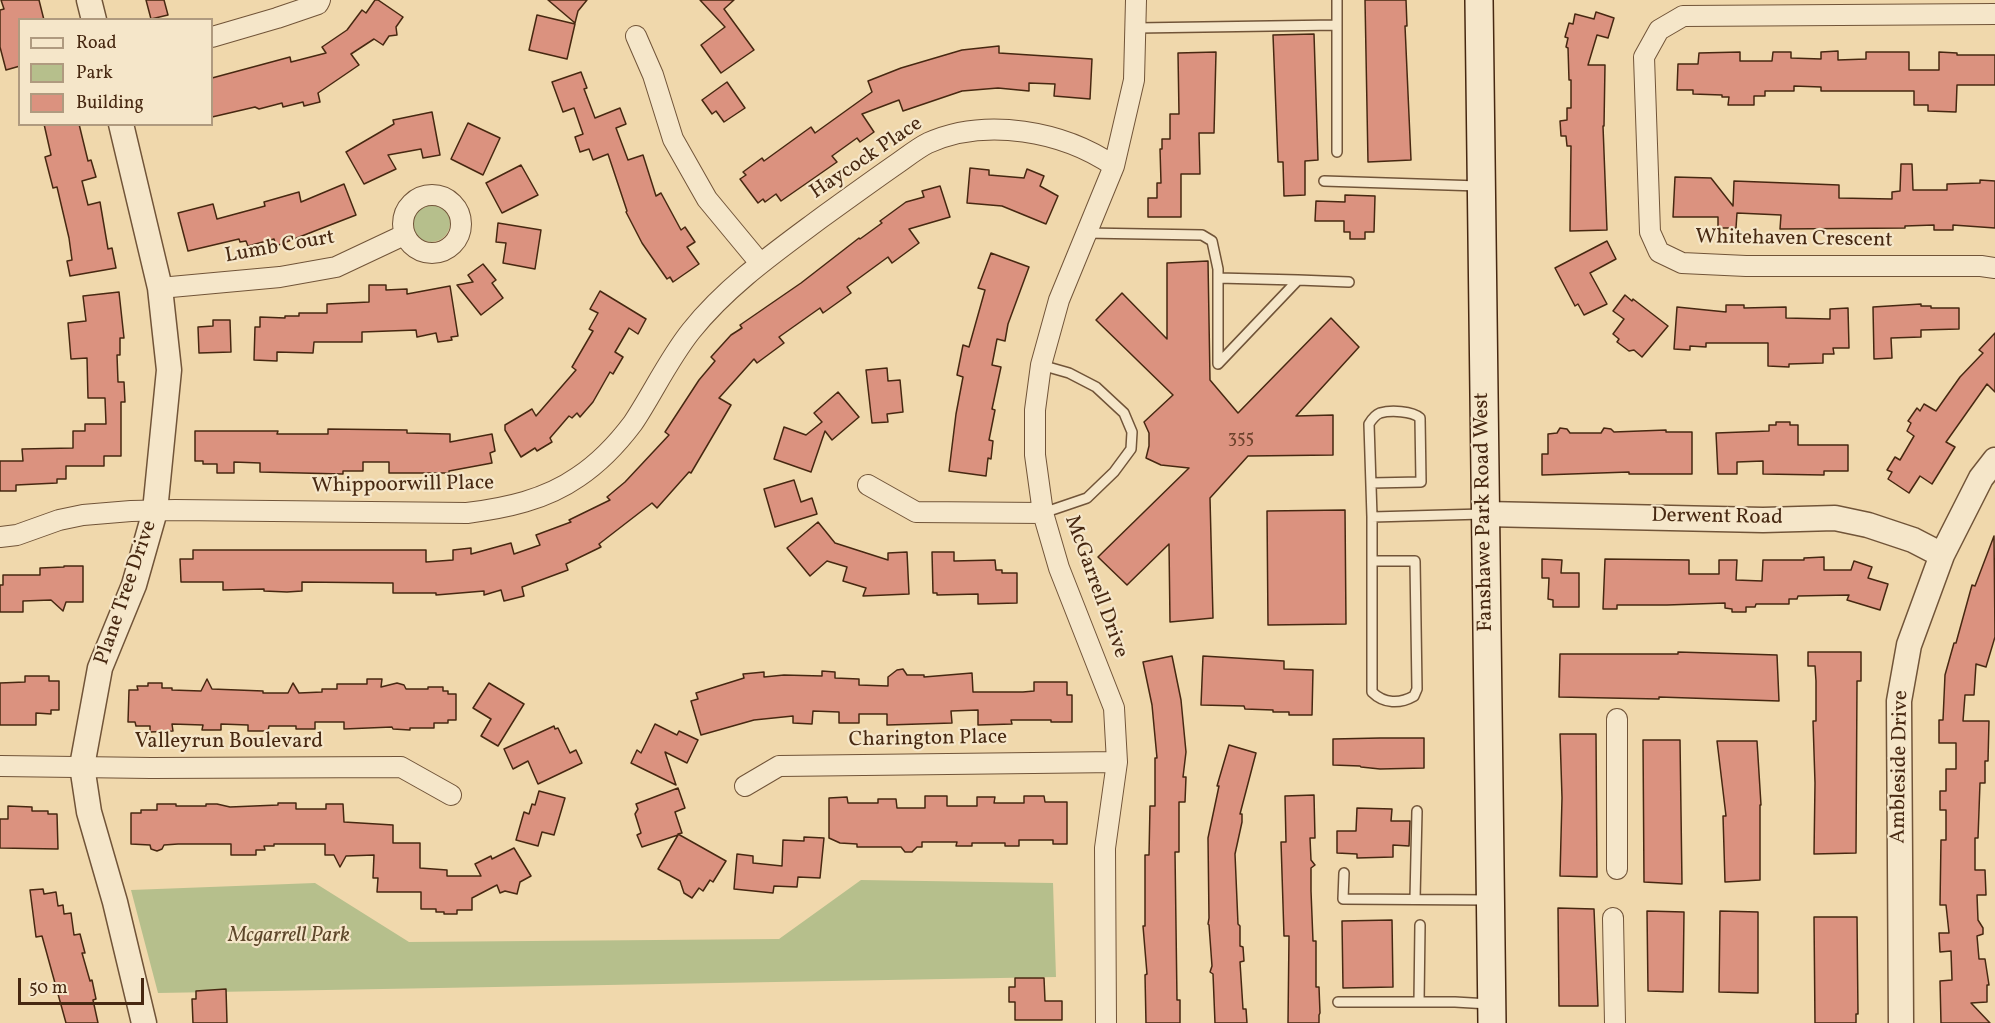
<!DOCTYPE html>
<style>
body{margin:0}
#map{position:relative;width:1995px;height:1023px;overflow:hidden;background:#f0d8ac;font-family:Vollkorn,serif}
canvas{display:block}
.legend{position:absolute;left:18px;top:18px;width:195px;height:108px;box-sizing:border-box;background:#f5e6c9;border:2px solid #af9a7f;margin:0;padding:8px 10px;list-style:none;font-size:18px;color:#472811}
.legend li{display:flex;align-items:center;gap:12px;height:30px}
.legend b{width:30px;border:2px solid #af9a7f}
.scale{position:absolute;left:18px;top:978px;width:126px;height:27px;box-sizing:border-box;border:3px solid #472811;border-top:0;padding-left:8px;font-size:18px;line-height:21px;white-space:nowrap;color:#472811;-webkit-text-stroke:4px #f5e6c9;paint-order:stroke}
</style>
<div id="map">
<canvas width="1995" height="1023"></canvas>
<ul class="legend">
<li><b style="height:8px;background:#f5e6c9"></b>Road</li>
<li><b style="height:16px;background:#b6bf8c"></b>Park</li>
<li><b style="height:16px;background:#db927f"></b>Building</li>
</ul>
<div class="scale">50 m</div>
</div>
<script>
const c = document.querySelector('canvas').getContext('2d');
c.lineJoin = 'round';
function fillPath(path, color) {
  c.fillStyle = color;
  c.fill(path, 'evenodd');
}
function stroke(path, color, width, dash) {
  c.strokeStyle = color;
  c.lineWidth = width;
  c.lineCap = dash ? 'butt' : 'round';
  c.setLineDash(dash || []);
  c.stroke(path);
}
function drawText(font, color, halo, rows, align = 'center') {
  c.font = font + ' Vollkorn,serif';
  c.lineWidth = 4.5;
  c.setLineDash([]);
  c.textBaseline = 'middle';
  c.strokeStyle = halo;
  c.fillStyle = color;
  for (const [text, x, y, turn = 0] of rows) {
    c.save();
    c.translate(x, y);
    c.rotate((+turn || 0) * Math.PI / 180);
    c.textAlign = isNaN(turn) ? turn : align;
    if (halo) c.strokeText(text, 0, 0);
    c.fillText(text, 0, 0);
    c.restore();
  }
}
const green = new Path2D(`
 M412 223a19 19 0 1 1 38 0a19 19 0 1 1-38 0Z
 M861 880 1053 883 1056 977 158 993 131 890 315 883 409 942 779 939Z`);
const building = new Path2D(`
 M1 0H39L44 20H20V66L6 70 0 47V10L4 9Z
 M146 0H164L168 15 151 19Z
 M375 0H378L403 17 396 27 397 35 389 36 383 45 374 39 351 54 359 65 318 93 320 102 304 106 303 102 283 107 282 103 259 109 255 107 212 117V78L290 57 291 62 326 53 322 47 347 30 362 10 366 13Z
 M548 0H587L578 11 575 23Z
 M700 0H734L724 9 754 50 721 73 701 45 725 27Z
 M1365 0H1406L1407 26H1405L1411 160 1368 162Z
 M1596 12 1614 18 1608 38 1597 35 1588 65H1605L1604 126H1603L1607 230 1570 231 1571 146H1567L1566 136H1561L1560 121 1567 120V108H1571V80H1569L1568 48 1566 47 1568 38 1565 37 1569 23 1573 24 1575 14 1594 19Z
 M537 15 575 24 567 59 529 50Z
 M1314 34 1318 160 1305 161V195L1284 196 1283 162H1278L1273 35Z
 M999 46V53L1092 59 1090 99 1054 96 1055 84 1029 83V91L998 88 962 91 903 111 899 100 862 114 874 132 860 142 857 138 832 156 837 162 781 201 776 194 765 202 763 199 758 203 740 179 746 175 743 172 762 158 764 161 811 127 815 133 872 92 868 81 901 68 962 50Z
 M1838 51V60L1866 59V52H1909V70H1939V52L1957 53V55H1995V85H1957L1956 112 1928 111V105H1914V91H1821V87L1794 86V91H1765V96H1754V105H1728L1729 97H1722V95L1693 94V90H1677L1678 64H1698L1699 53 1740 52V61H1772L1773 52H1791V58L1821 59V52Z
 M1216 52 1214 133H1199L1200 174H1181V217H1148V198H1157V183H1161L1160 149H1162V139H1170V114H1179L1178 53Z
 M581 72 587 88 584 89 595 118 620 108 626 124 616 128 628 160 643 155 656 196 661 193 681 230 685 227 695 242 687 247 699 264 673 282 670 277 667 279 642 243 626 212 627 211 608 154 593 160 589 149 580 152 575 137 583 134 574 108 563 112 552 82Z
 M727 82 745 108 724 122 716 111 712 114 702 100Z
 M432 112 440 155 423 158 421 149 388 155 396 169 364 184 346 152 394 124 393 120Z
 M468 123 500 138 483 175 451 159Z
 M44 124H79L88 161 91 160 96 177 82 181 88 205 100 202 108 249 112 248 116 268 70 276 67 261 72 260 69 238 57 187 53 188 45 157 51 155Z
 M1901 164H1912L1913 190H1947V184L1980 183V180L1995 181V228L1953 225V230H1934V225L1905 226V228L1780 229 1781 215 1737 213 1736 228H1718V217H1673L1675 177 1711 178 1733 206 1734 181 1839 185V198L1892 199V192L1900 191Z
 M521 165 538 195 502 213 486 183Z
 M970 168 989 170V175L1024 178 1027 169 1044 176 1040 186 1058 196 1046 224 1002 206 967 203Z
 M344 184 356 215 276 246 274 239 248 246 246 241 240 242 239 239 188 251 178 213 213 204 217 219 265 206 264 202 299 192 301 202Z
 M940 186 950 217 909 229 919 243 892 263 888 257 847 287 851 293 823 313 820 308 779 337 784 343 757 363 754 359 719 398 731 405 691 473 689 472 657 508 652 503 599 544 601 547 566 564 568 570 522 587 524 596 504 601 501 590 484 595V591L436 595V593H393V583L302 582V591L287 592 264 591V589L223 590V582H181L180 559H193V550H426V562L453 560V550L471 548V554L511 543 514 554 540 545 536 535 571 522 569 520 610 500 607 497 625 482 669 435 665 432 699 380 715 361 711 357 731 335 742 328 740 325 801 283 859 238 860 239 882 223 880 221 906 202 924 197 922 191Z
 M1345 195 1375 196 1374 232H1365V239H1350V232H1344V221H1315L1316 201 1345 202Z
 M498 223 541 230 535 269 503 263 506 243 496 242Z
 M1607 241 1616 259 1590 273 1607 304 1584 315 1578 304 1575 306 1555 268Z
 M991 253 1029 267 1008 324 1005 341 997 339 992 365 1001 367 992 409 995 410 989 440 993 441 991 459 988 458 986 476 949 471 956 414 963 377 957 375 963 345 969 347 985 290 978 288Z
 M1208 261 1210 380 1238 413 1331 318 1359 347 1296 416 1333 415V455L1248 456 1210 498 1213 618 1170 622 1169 544 1127 585 1098 557 1189 468 1161 465 1146 458 1149 446V433L1144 422 1173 395 1096 320 1122 293 1167 339V263Z
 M483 264 496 280 492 283 503 298 481 315 457 285 473 282 468 275Z
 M369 285H386V290L407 289V294L450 286 458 336 451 337 452 340 438 342 436 333 417 337 416 330 362 332V342H314L313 353 277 352V361L254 360 255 327H260V317L285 318V316H299V313H327V304L369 302Z
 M600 291 646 319 638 334 629 328 615 352 623 357 613 374 610 372 593 402 580 417 577 413 572 418 569 416 550 438 552 442 537 451 535 448 521 457 505 430V425L532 409 536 416 576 370 572 367 593 331 589 329 598 313 590 309Z
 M119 292 124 338H120V355H117L118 382H124L125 402H121V456H104V466H66V479H57V483L16 485V491H0V461H23L22 449 73 448V431H85V424H106L105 398H88L87 358 71 359 68 323 86 321 83 296Z
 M1625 295 1632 301 1633 299 1668 326 1642 357 1634 350 1629 351 1617 342 1619 339 1613 334 1624 319 1613 311Z
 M1921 304V306H1931V308H1959V329L1921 330V337L1891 338 1892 358 1874 359 1873 307Z
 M1726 305H1744V308L1786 307V318L1830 319V309L1848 308 1849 348H1833L1834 354H1823V363L1789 364V367L1768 366V343H1706V347L1690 346V350L1674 349 1677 307 1726 312Z
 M213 320H230L231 352 199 353 198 327 213 326Z
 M1995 333V392L1987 384 1946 442 1955 447 1932 484 1920 476 1909 493 1888 479 1892 472 1887 470 1895 457 1900 460 1914 436 1907 431 1911 423 1908 421 1917 408 1920 411 1924 404 1936 411 1960 377 1983 353 1979 350Z
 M887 368 888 381 900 380 903 412 887 414 888 422 872 423 866 370Z
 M838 392 859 417 832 440 825 431 811 472 774 459 784 427 806 435 822 422 814 413Z
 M1776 422H1790V425H1798V445H1848V471H1824V475L1763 474V461L1737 462V474H1718L1716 433 1769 431V425H1776Z
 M1560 428 1567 429 1570 433H1601L1604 428 1611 429 1614 432 1666 430V432H1692V474H1629V472L1542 475V454H1548V434L1557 433Z
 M328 429 407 430V433L450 434V442L492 434 495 451 490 453 492 463 449 471V473H389V462H363V471H343V474L260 472V463L234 462V473H217V464H203V461H195V431H278L277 434H328Z
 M794 480 801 502 812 498 817 514 775 527 764 489Z
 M1345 510 1346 624 1268 625 1267 511Z
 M818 522 835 543 888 560V553L907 552 909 594 863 596 866 588 843 581 847 567 827 561 810 576 787 548Z
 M1994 536 1995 637 1986 667 1976 664 1974 695H1965L1963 721H1989L1988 761H1985V783H1980L1978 838H1975V870H1985L1986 895H1977L1978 920 1983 928V934L1977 936 1979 959H1985L1989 985H1987V1002L1971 1003 1990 1023H1941L1940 981 1952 980 1951 951 1940 952 1939 933H1949L1946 905H1940L1941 840H1946V810H1940V791H1946V769H1956V743H1939V720H1943L1945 675 1954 643H1956L1972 585 1975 586Z
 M932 552H954V561L995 560 996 570H1002V573H1017V603L978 604V594L937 595V593H933Z
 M1824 557V570H1851L1854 561 1872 567 1868 578 1888 584 1880 610 1847 600 1849 595 1798 596 1797 599H1789V604H1756L1755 607H1746V612H1732V609L1725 608V603L1667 605H1617V609H1603L1605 559 1689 560V574H1719V560H1737L1736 580 1762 581 1763 560H1804V558Z
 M1542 559 1562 560 1561 573H1579V607H1553V600L1548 599 1549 578H1542Z
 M64 566H83V602H66L63 611 51 600 23 601V612H0V585H3V575H40V568L64 567Z
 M1678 652 1777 655 1779 701 1659 697V699L1559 697 1560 654H1678Z
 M1808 652H1861V681H1857L1856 853 1814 854 1815 783 1813 721H1816V681L1815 666H1808Z
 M1172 656 1181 700 1186 752 1183 777H1186L1185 802H1179V852H1175L1177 1000H1180V1023H1146L1145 975 1147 974 1143 926H1145V855H1149L1150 806H1155V758H1157L1152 705 1143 662Z
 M1203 656 1284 661V669L1313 670 1312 715H1289V712H1273V710L1245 709 1244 706 1201 705Z
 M903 669 907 675H924V677L972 673 973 692H1023L1034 691V682H1067V695H1072V722H1051V720H1011L1012 724 978 725V710L951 711 952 723 887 725V714H859V723H839V712L813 711 812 724 793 723V716L754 720 701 735 691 701 698 699 696 693 744 678 743 674 764 672V677L784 675 822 676V671L835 672V678L859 679V685L888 686V677L897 670Z
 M25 676H49V681H59V710H51V714L36 713V725H0V683L25 682Z
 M207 679 212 689 263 691V693H288L293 683 299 693 322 692V689H337V684H367V679H382L381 687 397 683 404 685 406 689H428V687H443V691H448V694H456V720H448V723H434V728H410V730L393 729 392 727 344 729V722H315V729H296V726H269L268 731H248V725L221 724V730H202L203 725 172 724 173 731 150 732V726H136L135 722H128L129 690H138L137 686H148V683H162V688H172V690L201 691Z
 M489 683 524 704 498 746 481 736 491 719 473 708Z
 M655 724 677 735 679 731 698 740 687 763 665 752 676 785 631 763 637 750 641 753Z
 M554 726 555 729 558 728 570 753 576 750 582 763 538 784 528 761 513 769 504 749Z
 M1560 734H1596L1597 877 1560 876 1562 798Z
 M1380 738H1424V768L1380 769 1361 767 1360 766 1333 765V739Z
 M1643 740H1680L1682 884 1644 882Z
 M1717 741H1757L1761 805H1760V880L1725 882 1723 816H1726Z
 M1229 745 1256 753 1240 814H1242V822L1235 854 1238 924 1240 926V946L1243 947 1244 961 1240 962 1243 1009H1246L1247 1023H1215L1213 974 1210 972 1212 966 1209 925 1208 924 1209 918 1208 838 1219 786H1217Z
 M678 788 685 808 675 812 682 833 678 834 726 861 713 882 710 880 703 891 699 888 692 898 684 893 680 881 658 869 678 835 642 847 637 835 641 833 635 814 638 809 636 804Z
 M539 791 565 798 554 835 542 832 538 846 516 840 524 812 529 814 532 804 535 805Z
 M1314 795 1315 838H1310L1311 860 1315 865 1311 868V891L1313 941H1316V987H1319L1320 1013 1319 1015V1023H1288L1289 936H1284L1281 842H1286L1285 796Z
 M925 796H947V806H977V797H995L994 803H1024V796H1044L1045 802H1067V844H1053V840H1019V846H1005V843H972V846H956L957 842H922V847H917L912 852H905L901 847H857V844L840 843 829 838V798L847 797 848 803H878V799H896L897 808H925Z
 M278 803H296V809H326V804H343L344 822 393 825V843H420V868L447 870V876H481L475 864 491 856 492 859 514 848 531 876 520 882 517 894 505 891 500 893 497 885 472 898V910H457V914H444V912H436V909H421V892H377L378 878H373L374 855 346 856 340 867 334 855H325V844H274V846H264L265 850H256V855H231V844H178L164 845 162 849 157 851 151 849 150 845 131 844V813H141V810H157V804H176V806H206V804H217L230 807 278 805Z
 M8 806 32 807V811H48V814H57L58 849 0 848V819H8Z
 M1357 808 1392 809 1391 821H1410L1409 846 1393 845V857L1357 858V854L1337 853V831H1356Z
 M804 837 824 838 820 878 798 877 797 887 774 886 773 893 734 889 737 854 753 856V863L782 866 783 840 804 841Z
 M43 889 44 894 56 892 58 906 63 905 64 914 71 913 74 935 80 934 85 953H82L90 981 92 980 96 999 93 1000 98 1023H66L42 936 36 937 30 890Z
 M1558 908 1594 909 1598 1006H1559Z
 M1647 911 1684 912 1683 992 1648 991Z
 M1720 911 1758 912V993L1719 992Z
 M1814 917H1857L1858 1014H1856V1023H1815Z
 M1392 920 1393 987 1343 988 1342 921Z
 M1015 978H1044L1045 1001H1062V1020H1015V1002H1009V987H1015Z
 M226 989 227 1023H193L192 999H196V991Z`);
const service = new Path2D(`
 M1337 0V152
 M1137 28 1337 25
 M1324 181 1479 186
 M1086 233 1202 235 1212 241 1218 269V364L1298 280 1349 282
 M1218 278 1298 280
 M1041 365 1069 373 1096 387 1124 413 1132 432 1131 449 1114 472 1087 498 1043 513
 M1371 483 1421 482 1420 418C1412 411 1391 410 1380 413 1375 415 1372 419 1369 424L1372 517
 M1372 561H1415L1417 689 1414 696C1400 704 1384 704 1372 692V517L1483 514
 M1344 873 1343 899 1489 900
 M1415 899 1417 811
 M1338 1002H1455L1489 1004
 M1419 1002 1420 925`);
const minor = new Path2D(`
 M1995 14 1683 16 1659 30 1644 57 1650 232 1659 252 1682 263 1746 266H1981L1995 268
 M636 36 653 75 673 139 707 199 760 263
 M212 37 277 18 318 4 320 0
 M403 224a29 29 0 1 1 58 0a29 29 0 1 1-58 0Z
 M160 288 280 277 336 267 404 235
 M868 485 916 512 1043 513
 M0 537 17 535 59 520 83 515 131 511 175 510 467 513C506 508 545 500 578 477 599 463 618 443 633 423 653 393 668 360 691 331 727 286 774 253 821 218 846 200 872 181 898 163 908 156 918 148 928 143 986 117 1063 131 1114 166
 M0 766 151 768 401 767 451 795
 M745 786 779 766 1117 762
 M1617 869V719
 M1613 918 1615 1023
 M1106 1023 1105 848 1117 762 1114 708 1059 568 1043 513 1035 455V410L1041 365 1059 300 1114 166 1134 80 1136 0`);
const tertiary = new Path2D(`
 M89 0 94 20
 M121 124 160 288 169 370 155 511 134 585 100 668 82 766 89 812 115 902 144 1023
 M1485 514 1763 520 1835 518 1868 525 1913 540 1942 555
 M1901 1023 1899 701 1909 645 1942 555 1981 478 1995 460`);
const secondary = new Path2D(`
 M1479 0 1492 1023`);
const numberNames = [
 ["355",1241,440]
];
const streetNames = [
 ["Haycock Place",867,159,-34],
 ["Whitehaven Crescent",1794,240,1],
 ["Lumb Court",280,248,-10],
 ["Whippoorwill Place",403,486,-1],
 ["Fanshawe Park Road West",1485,512,-91],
 ["Derwent Road",1717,518,1],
 ["McGarrell Drive",1095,587,70],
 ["Plane Tree Drive",127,593,-71],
 ["Charington Place",928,740,-1],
 ["Valleyrun Boulevard",229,743],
 ["Ambleside Drive",1901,767,-89]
];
const parkNames = [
 ["Mcgarrell Park",289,937]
];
fillPath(green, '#b6bf8c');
fillPath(building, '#db927f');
stroke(building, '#472811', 1.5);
stroke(service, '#715438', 12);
stroke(minor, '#715438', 22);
stroke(tertiary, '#715438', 27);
stroke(secondary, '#472811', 30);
stroke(service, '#f5e6c9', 9);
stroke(minor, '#f5e6c9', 20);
stroke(tertiary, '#f5e6c9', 24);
stroke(secondary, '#f5e6c9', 27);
drawText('18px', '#6c422c', null, numberNames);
drawText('21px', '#472811', '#f5e6c9', streetNames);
drawText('italic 21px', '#5d462a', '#f5e6c9', parkNames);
</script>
